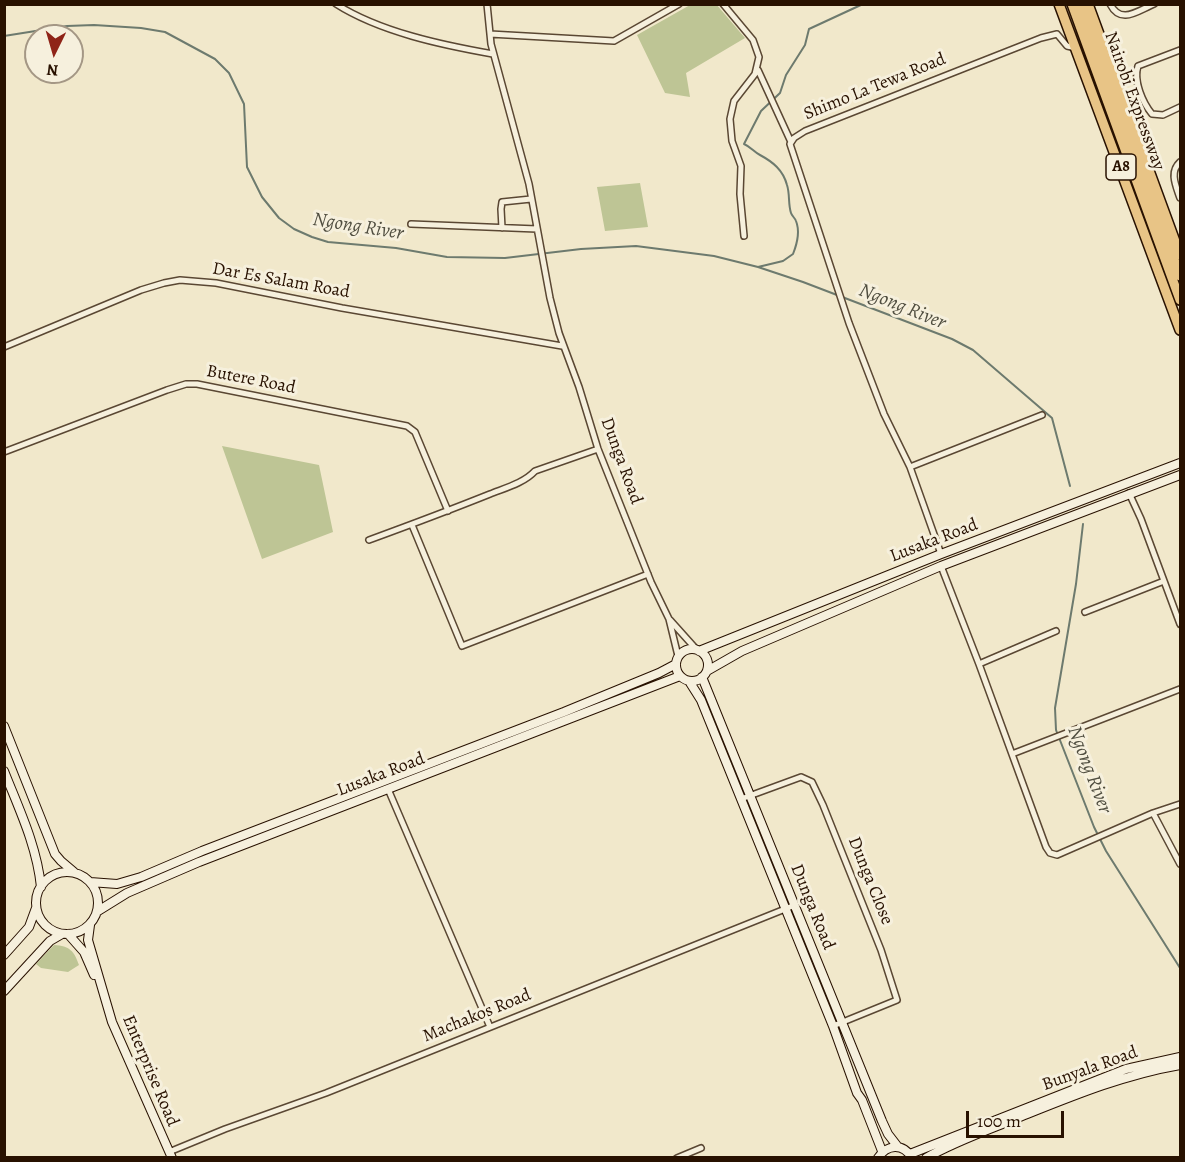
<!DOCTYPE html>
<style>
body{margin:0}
#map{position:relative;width:1185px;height:1162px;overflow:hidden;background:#f1e8cb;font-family:Alegreya,serif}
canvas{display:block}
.frame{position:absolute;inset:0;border:6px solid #281100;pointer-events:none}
.north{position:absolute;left:24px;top:24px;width:60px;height:60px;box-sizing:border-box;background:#f6f0dd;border:2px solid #a49785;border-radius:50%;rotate:185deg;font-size:16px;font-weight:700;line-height:24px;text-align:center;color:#281100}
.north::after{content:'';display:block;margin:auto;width:21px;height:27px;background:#8f2418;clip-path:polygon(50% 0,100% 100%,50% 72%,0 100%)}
.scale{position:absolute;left:966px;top:1111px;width:98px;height:27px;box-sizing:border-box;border:3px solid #281100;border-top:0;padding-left:8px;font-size:18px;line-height:21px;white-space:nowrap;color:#281100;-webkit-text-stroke:4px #f6f0dd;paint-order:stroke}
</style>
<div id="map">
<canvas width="1185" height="1162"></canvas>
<div class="frame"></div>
<div class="north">N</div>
<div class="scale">100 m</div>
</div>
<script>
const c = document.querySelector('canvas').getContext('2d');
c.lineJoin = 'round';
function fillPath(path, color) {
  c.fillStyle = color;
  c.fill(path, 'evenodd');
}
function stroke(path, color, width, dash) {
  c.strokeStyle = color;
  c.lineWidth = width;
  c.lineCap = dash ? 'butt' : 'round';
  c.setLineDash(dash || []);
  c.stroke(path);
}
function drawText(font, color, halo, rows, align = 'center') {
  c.font = font + ' Alegreya,serif';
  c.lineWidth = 6;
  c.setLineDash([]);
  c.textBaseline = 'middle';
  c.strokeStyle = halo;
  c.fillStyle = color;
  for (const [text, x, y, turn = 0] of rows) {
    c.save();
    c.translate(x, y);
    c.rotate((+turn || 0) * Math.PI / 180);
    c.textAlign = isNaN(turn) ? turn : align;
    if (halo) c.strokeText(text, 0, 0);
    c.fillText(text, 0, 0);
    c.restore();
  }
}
const green = new Path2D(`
 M716 4 745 38 686 73 690 97 665 93 637 35 690 5Z
 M640 183 648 227 605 231 597 187Z
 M222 446 319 465 333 532 262 559Z
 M54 945C70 946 74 951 79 965L68 972 41 968 36 964Z`);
const stream = new Path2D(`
 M4 36 67 26 94 25 141 28 165 32 215 59 229 73 244 104 247 167 262 197 279 218 294 229 312 237 328 242 396 248 447 257 505 258 581 249 636 246 714 256 758 267 803 282 952 339 973 350 1052 418 1070 486
 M758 267 783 261 793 254C797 244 800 231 796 221 795 218 792 216 791 213 788 204 790 194 787 185 783 170 773 162 760 155 754 152 751 147 744 144L761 111 780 93 786 75 805 45 809 29 863 4
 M1083 524 1076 584 1055 708 1056 730 1094 827 1106 851 1180 968`);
const street = new Path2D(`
 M336 4C380 32 442 45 493 54
 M487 4 491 44 529 184 550 298 559 333 579 387 598 449 651 582 669 619 678 656
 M723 4 753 40 759 57 755 74 734 101 730 119 732 141 741 166 740 194 744 236
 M1110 4C1121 25 1137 11 1154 4
 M490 34 614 41 679 4
 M1180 50 1138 66C1133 81 1143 103 1152 114L1163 115 1180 107
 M758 70 791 142
 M1180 162C1169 172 1176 186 1180 198
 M411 224 537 229
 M502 228 501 209 502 202 531 199
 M4 347 141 290 164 283 180 280 216 283 342 308 562 346
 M4 452 167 390 186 384H197L407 426 415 432 448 511
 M910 467 1042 415
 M1129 493 1141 519 1180 624
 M412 525 462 646 648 574
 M369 540C410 525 450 510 490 494 505 488 524 483 535 471L598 449
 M941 554 910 467 884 414 849 323 790 144 794 138 805 131 1041 38 1057 34 1067 46 1076 48
 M941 566 979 664 1046 847 1050 853 1057 855 1153 813 1180 804
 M1085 612 1164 581
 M670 620 696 649
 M979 664 1056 631
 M1012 754 1180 689
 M388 789 490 1027
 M741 799 801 777 812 782 823 805 881 950 897 1000 833 1026
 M1153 813 1180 864
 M169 1152 225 1129 326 1093 795 905
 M677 1158 701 1148`);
const secondary = new Path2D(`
 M676 665a16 16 0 1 1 32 0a16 16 0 1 1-32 0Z
 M699 651 941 554 1180 463
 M707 671 742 651 941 566 1180 475
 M702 677 882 1121 888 1134 898 1147
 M689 681 701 700 833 1026 857 1093 862 1100 882 1151
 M4 726 55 854 61 861 74 872
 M4 771C19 809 37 846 41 887
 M36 903a31 31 0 1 1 62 0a31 31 0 1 1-62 0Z
 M90 882 117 884 141 877 202 851 564 712 659 673 676 664
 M98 911 127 893 199 862 680 676
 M90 925 88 940 112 1022 172 1158
 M68 934 84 952 94 975
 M4 955 29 927 36 908
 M4 991 50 941 62 934
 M910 1154 1126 1069 1180 1057
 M878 1158C887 1144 903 1143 912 1158
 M926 1158C954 1142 985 1131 1015 1119 1070 1097 1122 1075 1180 1065`);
const highway = new Path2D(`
 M1059 4 1180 330
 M1072 4 1180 300
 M1081 4 1180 276
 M1088 4 1180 255`);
const shields = [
 [1121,167,30]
];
const shieldNames = [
 ["A8",1121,167]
];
const streetNames = [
 ["Shimo La Tewa Road",875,87,-22],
 ["Nairobi Expressway",1134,101,70],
 ["Dar Es Salam Road",281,281,10],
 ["Butere Road",251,380,11],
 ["Dunga Road",621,461,70],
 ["Lusaka Road",934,541,-21],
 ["Lusaka Road",381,775,-21],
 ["Dunga Close",870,881,68],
 ["Dunga Road",812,907,68],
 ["Machakos Road",477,1016,-22],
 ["Bunyala Road",1090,1069,-20],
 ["Enterprise Road",150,1071,67]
];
const waterNames = [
 ["Ngong River",358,227,9],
 ["Ngong River",902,307,22],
 ["Ngong River",1089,770,69]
];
fillPath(green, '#bec595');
stroke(stream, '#6d7a6e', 2);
stroke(street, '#5a4733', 8);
stroke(secondary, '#281100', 10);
stroke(highway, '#281100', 12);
stroke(street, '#f6f0dd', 5);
stroke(secondary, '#f6f0dd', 8);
stroke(highway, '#e8c486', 9);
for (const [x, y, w] of shields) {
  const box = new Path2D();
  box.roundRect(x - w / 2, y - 13, w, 26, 4.5);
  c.fillStyle = '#f6f0dd';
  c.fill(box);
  stroke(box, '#281100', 1.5);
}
drawText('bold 16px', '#281100', null, shieldNames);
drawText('18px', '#281100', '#f6f0dd', streetNames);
drawText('italic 20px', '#504e40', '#f6f0dd', waterNames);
</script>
